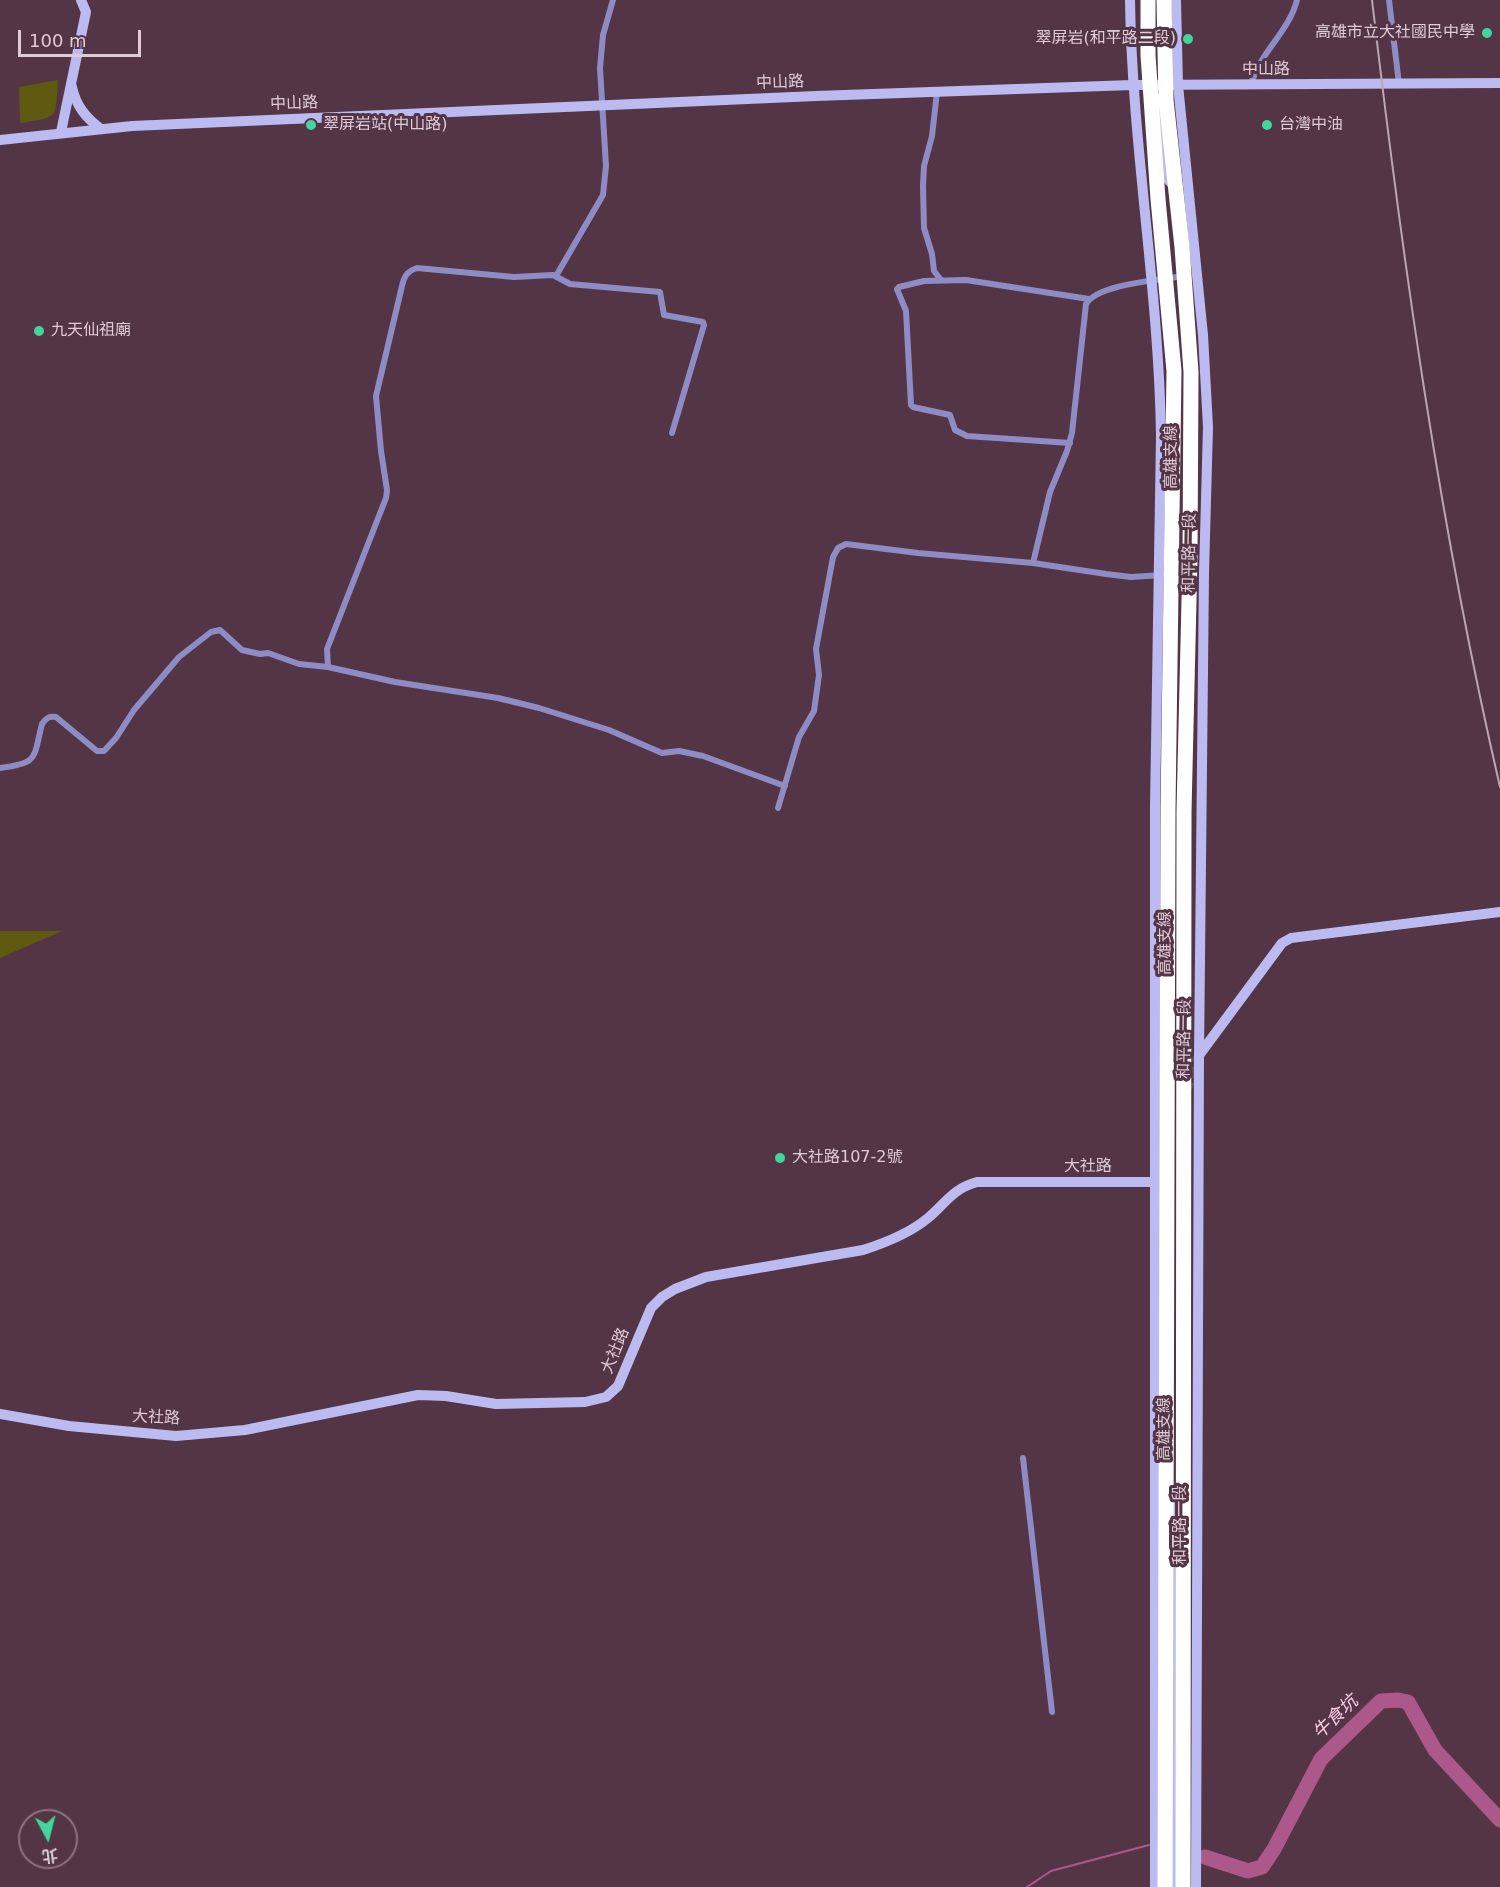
<!DOCTYPE html>
<meta charset="utf-8">
<style>
body{margin:0}
#map{position:relative;width:1500px;height:1887px;overflow:hidden;background:#543546;font-family:"DejaVu Sans","Noto Sans TC",sans-serif}
canvas{display:block}
.north{position:absolute;left:18px;top:1809px;width:60px;height:60px;box-sizing:border-box;background:#543546;border:2px solid #8c7180;border-radius:50%;rotate:173deg;font-size:16px;font-weight:700;line-height:24px;text-align:center;color:#dfccd6}
.north::after{content:'';display:block;margin:auto;width:21px;height:27px;background:#42d4a1;clip-path:polygon(50% 0,100% 100%,50% 72%,0 100%)}
.scale{position:absolute;left:18px;top:30px;width:123px;height:27px;box-sizing:border-box;border:3px solid #dfccd6;border-top:0;padding-left:8px;font-size:18px;line-height:21px;white-space:nowrap;color:#dfccd6;-webkit-text-stroke:4px #543546;paint-order:stroke}
</style>
<div id="map">
<canvas width="1500" height="1887"></canvas>
<div class="north">北</div>
<div class="scale">100 m</div>
</div>
<script>
const c = document.querySelector('canvas').getContext('2d');
c.lineJoin = 'round';
function fillPath(path, color) {
  c.fillStyle = color;
  c.fill(path, 'evenodd');
}
function stroke(path, color, width, dash) {
  c.strokeStyle = color;
  c.lineWidth = width;
  c.lineCap = dash ? 'butt' : 'round';
  c.setLineDash(dash || []);
  c.stroke(path);
}
function drawText(font, color, halo, rows, align = 'center') {
  c.font = font + ' "DejaVu Sans","Noto Sans TC",sans-serif';
  c.lineWidth = 6;
  c.setLineDash([]);
  c.textBaseline = 'middle';
  c.strokeStyle = halo;
  c.fillStyle = color;
  for (const [text, x, y, turn = 0] of rows) {
    c.save();
    c.translate(x, y);
    c.rotate((+turn || 0) * Math.PI / 180);
    c.textAlign = isNaN(turn) ? turn : align;
    if (halo) c.strokeText(text, 0, 0);
    c.fillText(text, 0, 0);
    c.restore();
  }
}
const green = new Path2D(`
 M58 80C55 119 60 117 20 123L19 87Z
 M0 931H62L0 958Z`);
const stream = new Path2D(`
 M1027 1887 1051 1871 1149 1845`);
const river = new Path2D(`
 M1205 1857 1248 1871 1262 1867 1274 1849 1321 1759 1381 1701 1398 1700 1408 1702 1435 1750 1500 1820`);
const secondaryTunnel = new Path2D(`
 M1186 1091 1198 1058`);
const street = new Path2D(`
 M1389 0 1399 84
 M1251 85C1259 53 1289 32 1297 0
 M937 92 932 136 924 166 923 186 924 228 932 254 934 271 941 280
 M556 276 603 195 606 166 600 68 603 35 613 0
 M1070 443 967 436 955 430 950 415 913 407 911 405 906 311 897 289 899 287 924 281 966 280 1089 299
 M1033 563 1050 492 1067 451 1072 433 1086 304C1097 284 1161 280 1183 276
 M328 667 327 649 386 498 387 490 381 451 376 396 402 286C404 277 407 271 417 268L514 277 553 275 570 284 660 292 664 315 703 322 704 325 672 433
 M0 768C39 763 33 759 42 724 46 718 49 716 56 717L97 751H104L116 738 134 710 179 657 211 632 220 630 242 650 260 654 268 653 299 664 328 667 395 682 498 698 539 708 609 730 662 753 679 751 703 756 785 786
 M778 808 799 737 814 711 819 675 816 649 833 557 838 548 846 544 918 553 1033 563 1106 574 1131 577 1162 575
 M1023 1458 1052 1712`);
const secondary = new Path2D(`
 M1130 0C1132 146 1159 290 1161 436L1155 807V1887
 M1176 0 1178 85 1203 335 1208 427 1204 573 1199 1055 1196 1887
 M72 87C76 106 86 118 101 129
 M1158 98 1165 176 1177 189
 M61 132 86 12 81 0
 M0 140 132 126 816 96 1132 85 1500 83
 M1200 1054 1282 943 1291 938 1500 912
 M0 1414 69 1426 176 1436 245 1430 418 1395 446 1396 496 1404 585 1402 606 1397 618 1386 651 1308 662 1297 675 1289 706 1277 863 1250C885 1243 910 1233 928 1218 946 1203 952 1189 977 1182H1154
 M1172 1494 1176 1526 1174 1887`);
const rail = new Path2D(`
 M1372 0C1403 264 1440 528 1500 787`);
const highwayBridge = new Path2D(`
 M1148 0V55L1158 199 1174 371 1168 809 1165 1887
 M1164 0 1166 100 1182 247 1191 372 1190 558 1184 811 1183 1887`);
const markers = [
 [1487,33,6,"#42d4a1"],
 [1188,39,6,"#42d4a1"],
 [311,125,6,"#42d4a1"],
 [1267,125,6,"#42d4a1"],
 [39,331,6,"#42d4a1"],
 [780,1158,6,"#42d4a1"]
];
const poiNames = [
 ["高雄市立大社國民中學",1475,33,"right"],
 ["翠屏岩(和平路二段)",1176,39,"right"],
 ["翠屏岩站(中山路)",323,125],
 ["台灣中油",1279,125],
 ["九天仙祖廟",51,331],
 ["大社路107-2號",792,1158]
];
const streetNames = [
 ["中山路",1266,70],
 ["中山路",780,83,-2],
 ["中山路",294,104,-2],
 ["高雄支線",1172,457,-90],
 ["和平路一段",1190,553,-89],
 ["高雄支線",1166,943,-90],
 ["和平路一段",1185,1039,-89],
 ["大社路",1088,1167],
 ["大社路",616,1351,-68],
 ["大社路",156,1418,3],
 ["高雄支線",1165,1429,-90],
 ["和平路一段",1181,1525,-90]
];
const waterNames = [
 ["牛食坑",1336,1718,-44]
];
fillPath(green, '#5f5a10');
stroke(stream, '#ad588a', 2);
stroke(river, '#ad588a', 15);
stroke(secondaryTunnel, '#694c5c', 10, [10, 5]);
stroke(street, '#8e8cc5', 6);
stroke(secondary, '#bcbbf1', 10);
stroke(rail, '#bca6b1', 2);
stroke(highwayBridge, '#fff', 15);
for (const [x, y, r, color] of markers) {
  const dot = new Path2D();
  dot.arc(x, y, r, 0, 2 * Math.PI);
  c.fillStyle = color;
  c.fill(dot);
  stroke(dot, '#543546', 2);
}
drawText('16px', '#dfccd6', '#543546', poiNames, 'left');
drawText('16px', '#dfccd6', '#543546', streetNames);
drawText('italic 18px', '#fccde6', '#543546', waterNames);
</script>
